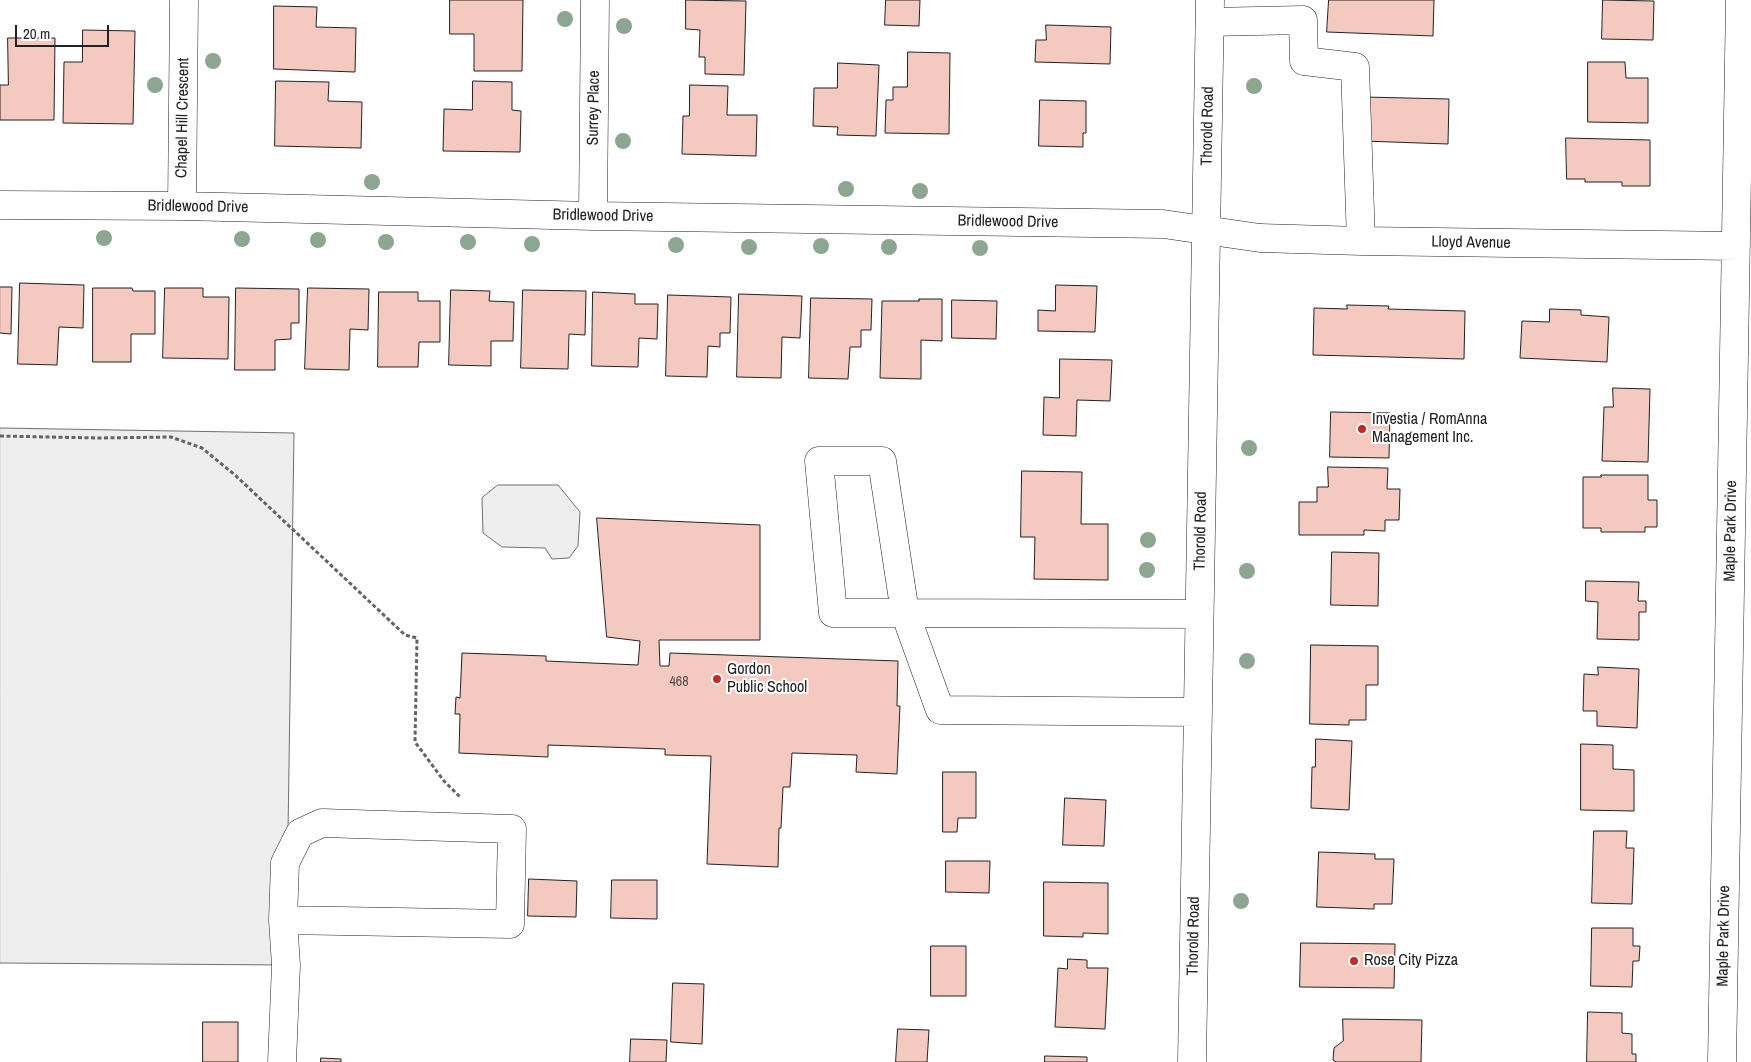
<!DOCTYPE html>
<style>
body{margin:0}
#map{position:relative;width:1751px;height:1062px;overflow:hidden;background:#fff;font-family:"Archivo Narrow",sans-serif}
canvas{display:block}
.scale{position:absolute;left:15px;top:25px;width:94px;height:22px;box-sizing:border-box;border:2px solid #222;border-top:0;padding-left:6px;font-size:15px;line-height:18px;white-space:nowrap;color:#222;-webkit-text-stroke:4px #fff;paint-order:stroke}
</style>
<div id="map">
<canvas width="1751" height="1062"></canvas>
<div class="scale">20 m</div>
</div>
<script>
const c = document.querySelector('canvas').getContext('2d');
c.lineJoin = 'round';
function fillPath(path, color) {
  c.fillStyle = color;
  c.fill(path, 'evenodd');
}
function stroke(path, color, width, dash) {
  c.strokeStyle = color;
  c.lineWidth = width;
  c.lineCap = dash ? 'butt' : 'round';
  c.setLineDash(dash || []);
  c.stroke(path);
}
function drawText(font, color, halo, rows, align = 'center') {
  c.font = font + ' "Archivo Narrow",sans-serif';
  c.lineWidth = 4;
  c.setLineDash([]);
  c.textBaseline = 'middle';
  c.strokeStyle = halo;
  c.fillStyle = color;
  for (const [text, x, y, turn = 0] of rows) {
    c.save();
    c.translate(x, y);
    c.rotate((+turn || 0) * Math.PI / 180);
    c.textAlign = isNaN(turn) ? turn : align;
    if (halo) c.strokeText(text, 0, 0);
    c.fillText(text, 0, 0);
    c.restore();
  }
}
const green = new Path2D(`
 M0 428 294 433 286 965 0 963Z
 M498 485H558L580 512 578 546 569 558 552 559 545 548 502 547 483 533 482 498Z`);
const building = new Path2D(`
 M450 0H523L522 71H474V34H450Z
 M686 0 746 1 744 75 705 74V57H699L700 30 686 29Z
 M886 0H920L919 26 885 25Z
 M1329 0H1434L1433 36 1327 32Z
 M1603 0 1654 1 1653 40 1602 39Z
 M274 6 317 7 316 27 356 28 355 72 274 69Z
 M1046 25 1111 27 1110 64 1035 62 1036 40H1046Z
 M83 30 135 31 133 124 63 123 64 62H82Z
 M8 38H55L54 120H0V85H8Z
 M908 52 950 53 949 134 885 133 886 100H893V87H907Z
 M1588 62H1625L1626 78H1648V123L1588 122Z
 M838 63 879 65 876 136 837 135 838 127 813 126 814 88H837Z
 M276 81 329 82 328 101 362 102 361 148 275 146Z
 M473 81 512 82V110L521 111 520 152 443 151 444 109 472 110Z
 M690 85 728 86 727 115H757L756 156 682 154 683 116H689Z
 M1364 97 1449 99 1448 144 1363 141Z
 M1040 100 1086 101V133H1083V147L1039 146Z
 M1566 138 1650 140V186H1622V182H1585V179H1567Z
 M20 283 84 285 83 328 59 327 57 365 18 364Z
 M1056 285 1097 286 1095 332 1038 331V310L1055 311Z
 M0 287H12L11 334 0 333Z
 M93 288H132L133 291H155V334H131V362H93Z
 M165 288H203V297H229L228 359 163 358Z
 M236 288 299 289V323H291V339L275 340V370H235Z
 M308 288 369 289 368 330 350 329 349 370 305 369Z
 M451 290 490 291 489 301 514 302 513 341H491V366L449 365Z
 M523 290 586 291 585 335 569 334 568 369 521 368Z
 M379 292H418V301H440V342H419L418 367H378Z
 M593 292 635 294V304H658L657 339 639 338 638 367 592 366Z
 M739 294 802 296 800 338 782 337 781 378 737 377Z
 M668 295 731 297 730 333H720V347L708 346 707 377 666 376Z
 M811 298 872 299 871 330H861V347H850L848 379 809 378Z
 M919 299H942V341L921 340V379L880 378 882 301H919Z
 M952 300 997 301 996 339 952 338Z
 M1347 305 1389 306 1388 309 1465 311 1464 359 1313 355 1314 308 1347 309Z
 M1550 309 1581 310V315L1609 317 1607 362 1520 358 1522 321 1549 322Z
 M1060 359 1112 360 1110 401 1077 400 1076 436 1043 435 1044 397 1059 398Z
 M1613 388 1650 389 1648 462 1602 461 1604 407H1613Z
 M1331 412 1390 413 1389 458 1330 457Z
 M1328 467 1388 468 1387 489H1400L1399 520H1385V531L1364 530V535H1299V502H1317V487H1328Z
 M1022 471 1082 472 1081 524H1108V580L1034 579 1035 537H1021Z
 M1601 475H1648V500H1657V527H1645V532H1601V528H1583V477H1601Z
 M597 518 760 525V640H659L660 666H669L670 653 898 661 897 706H900L897 774 856 772 857 755 792 753 790 787H783L781 828H779L778 867 707 864 711 756 665 755V749L548 745V757L459 753 460 714H455L456 697 460 698 462 653 546 656V661L638 665 640 641 607 637Z
 M1332 552 1379 553 1378 606 1331 605Z
 M1586 581 1639 582 1638 601H1646V612H1639V640L1597 639 1598 602 1586 601Z
 M1311 645 1378 646V685H1366V720H1349V725L1310 724Z
 M1598 667 1639 669 1637 728 1597 726V711H1583L1584 674 1598 675Z
 M1316 739 1352 741 1349 810 1311 808 1312 767H1315Z
 M1581 744 1613 745V769L1634 770V811L1581 810Z
 M943 772H976V818H958L957 832H943Z
 M1065 798 1106 800 1104 846 1063 845Z
 M1594 831H1627L1626 848H1634L1632 904 1592 903Z
 M1319 852 1375 854V859H1394L1392 904H1374V909L1317 907Z
 M946 861H990L989 893 946 892Z
 M529 879 577 881 576 917 528 916Z
 M612 880H657V919L611 918Z
 M1044 882 1108 883V934L1083 933V937L1044 936Z
 M1592 928H1633V946H1640L1639 961H1633L1632 987 1591 986Z
 M1301 943 1395 944 1394 988 1300 987Z
 M931 946H966V996H931Z
 M1068 959 1087 960V968H1108L1105 1029 1055 1027 1058 968 1067 969Z
 M673 983 704 984 702 1044 671 1042Z
 M1588 1012 1622 1013V1033L1632 1034V1054H1636V1062H1587Z
 M1343 1019 1422 1020 1421 1062H1336L1333 1060 1334 1048 1343 1041Z
 M203 1022H238V1062H203Z
 M898 1029 929 1030 927 1062H896Z
 M631 1039 667 1040 666 1062H630Z
 M1045 1056 1087 1057V1062H1045Z
 M321 1058 341 1059V1062H321Z`);
const path = new Path2D(`
 M0 436 98 438 171 437 202 448 235 475 405 635 417 638 415 742 444 781 460 797`);
const minor = new Path2D(`
 M1210 22 1303 20 1304 61 1355 67 1361 241
 M0 205 182 206 593 216 1163 224 1260 238 1361 241 1736 246
 M182 206 184 0
 M593 216 595 0
 M819 461H882L905 613H833Z
 M1198 712 940 710 905 613 1199 614
 M282 1062 286 965 283 920 285 863 300 833 322 823 512 829 510 924 283 920
 M1192 1062 1210 0
 M1722 1062 1740 0`);
const trees = [
 [565,19],
 [624,26],
 [213,61],
 [155,85],
 [1254,86],
 [623,141],
 [372,182],
 [846,189],
 [920,191],
 [104,238],
 [242,239],
 [318,240],
 [386,242],
 [468,242],
 [532,244],
 [676,245],
 [821,246],
 [749,247],
 [889,247],
 [980,248],
 [1249,448],
 [1148,540],
 [1147,570],
 [1247,571],
 [1247,661],
 [1241,901]
];
const markers = [
 [1362,429,5,"#c62828"],
 [717,679,5,"#c62828"],
 [1354,961,5,"#c62828"]
];
const numberNames = [
 ["468",679,682]
];
const streetNames = [
 ["Surrey Place",594,108,-89],
 ["Chapel Hill Crescent",183,118,-89],
 ["Thorold Road",1208,126,-89],
 ["Bridlewood Drive",198,207,1],
 ["Bridlewood Drive",603,216,1],
 ["Bridlewood Drive",1008,222,1],
 ["Lloyd Avenue",1471,243,1],
 ["Thorold Road",1201,531,-89],
 ["Maple Park Drive",1731,531,-89],
 ["Thorold Road",1194,936,-89],
 ["Maple Park Drive",1724,936,-89]
];
const poiNames = [
 ["Investia / RomAnna",1372,420],
 ["Management Inc.",1372,438],
 ["Gordon",727,670],
 ["Public School",727,688],
 ["Rose City Pizza",1364,961]
];
fillPath(green, '#eee');
stroke(green, '#6f6f6f', 1);
fillPath(building, '#f3c9c0');
stroke(building, '#222', 1);
stroke(minor, '#222', 29);
stroke(path, '#646464', 3, [4, 2.5]);
stroke(minor, '#fff', 28);
c.fillStyle = '#8da692';
for (const [x, y] of trees) {
  c.beginPath();
  c.arc(x, y, 8, 0, 2 * Math.PI);
  c.fill();
}
for (const [x, y, r, color] of markers) {
  const dot = new Path2D();
  dot.arc(x, y, r, 0, 2 * Math.PI);
  c.fillStyle = color;
  c.fill(dot);
  stroke(dot, '#fff', 2);
}
drawText('14px', '#564c4a', null, numberNames);
drawText('16px', '#222', '#fff', streetNames);
drawText('16px', '#222', '#fff', poiNames, 'left');
</script>
